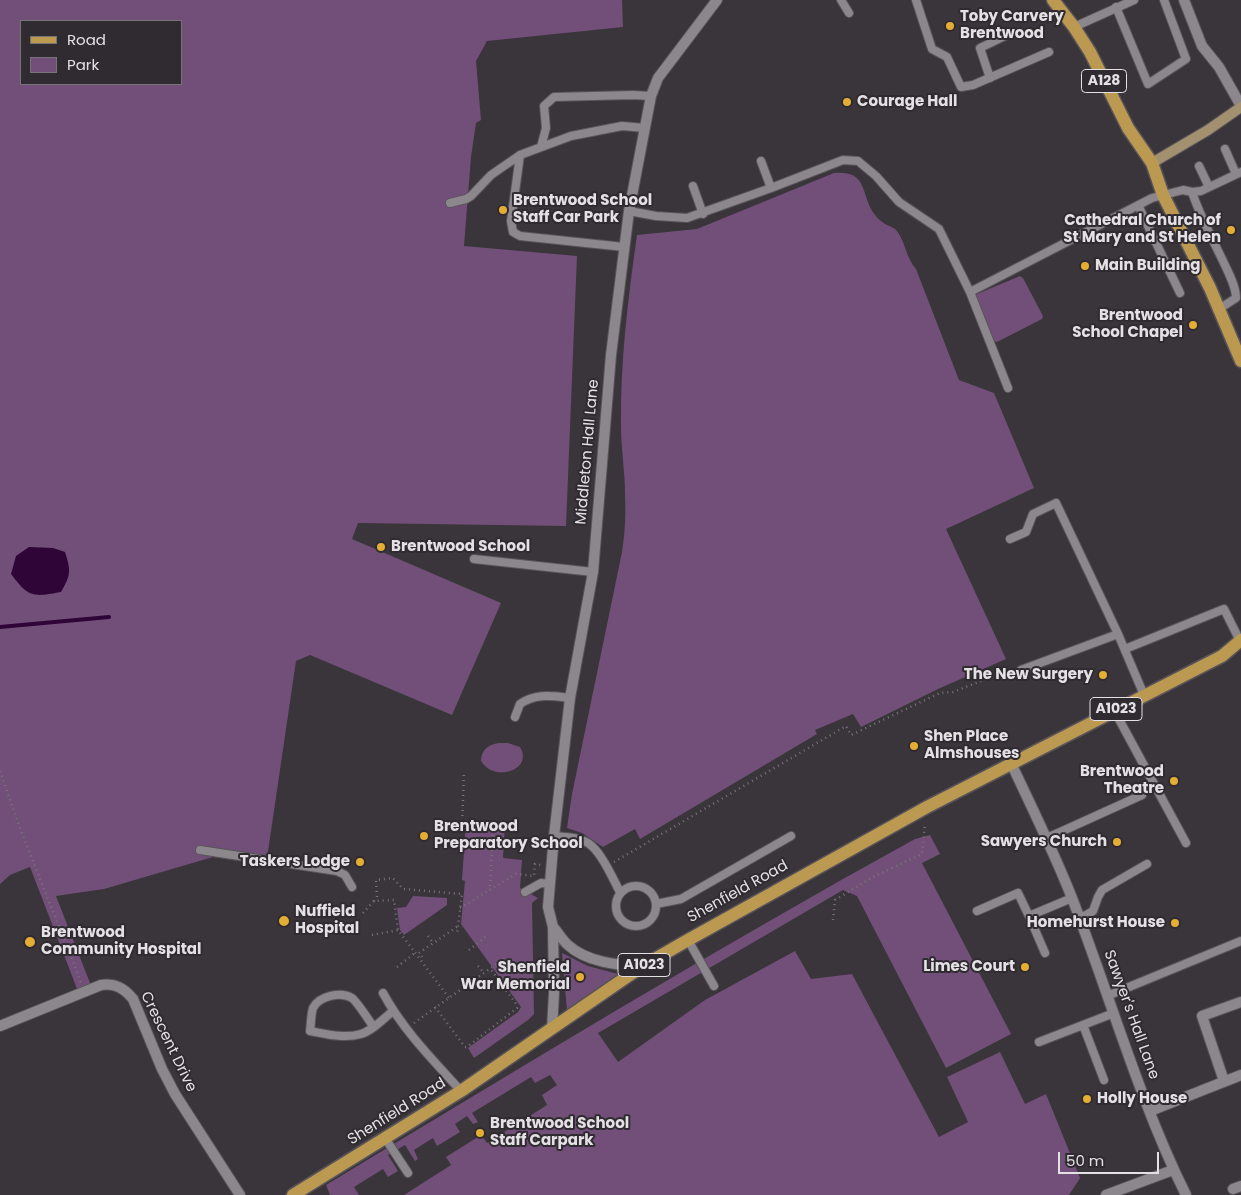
<!DOCTYPE html>
<style>
body{margin:0}
#map{position:relative;width:1241px;height:1195px;overflow:hidden;background:#39353a;font-family:Poppins,sans-serif}
canvas{display:block}
.legend{position:absolute;left:20px;top:20px;width:162px;height:65px;box-sizing:border-box;background:#2f2b30;border:1px solid #777478;margin:0;padding:6px 9px;list-style:none;font-size:15px;color:#e4e1e4}
.legend li{display:flex;align-items:center;gap:10px;height:25px}
.legend b{width:25px;border:1px solid #777478}
.scale{position:absolute;left:1058px;top:1152px;width:101px;height:22px;box-sizing:border-box;border:2px solid #e4e1e4;border-top:0;padding-left:6px;font-size:15px;line-height:18px;white-space:nowrap;color:#e4e1e4;-webkit-text-stroke:4px #2f2b30;paint-order:stroke}
</style>
<div id="map">
<canvas width="1241" height="1195"></canvas>
<ul class="legend">
<li><b style="height:6px;background:#bb9951"></b>Road</li>
<li><b style="height:14px;background:#714f78"></b>Park</li>
</ul>
<div class="scale">50 m</div>
</div>
<script>
const c = document.querySelector('canvas').getContext('2d');
c.lineJoin = 'round';
function fillPath(path, color) {
  c.fillStyle = color;
  c.fill(path, 'evenodd');
}
function stroke(path, color, width, dash) {
  c.strokeStyle = color;
  c.lineWidth = width;
  c.lineCap = dash ? 'butt' : 'round';
  c.setLineDash(dash || []);
  c.stroke(path);
}
function drawText(font, color, halo, rows, align = 'center') {
  c.font = font + ' Poppins,sans-serif';
  c.lineWidth = 4;
  c.setLineDash([]);
  c.textBaseline = 'middle';
  c.strokeStyle = halo;
  c.fillStyle = color;
  for (const [text, x, y, turn = 0] of rows) {
    c.save();
    c.translate(x, y);
    c.rotate((+turn || 0) * Math.PI / 180);
    c.textAlign = isNaN(turn) ? turn : align;
    if (halo) c.strokeText(text, 0, 0);
    c.fillText(text, 0, 0);
    c.restore();
  }
}
const green = new Path2D(`
 M0 0H622L623 27 487 41 476 61 481 120 476 123 471 157 464 246 577 256 566 526 358 523 352 539 501 603 452 715 310 655 296 661 266 865 213 857 104 889 56 896 92 988 79 994 30 867 10 875 0 884ZM21 21H181V84H21Z
 M834 173C865 171 861 188 871 209 874 215 881 222 887 225 891 227 895 228 897 231 906 243 906 258 916 269L959 380 994 393 1034 488 946 529 1006 659 938 689 861 727 853 714 815 730 817 734 640 839 635 829 603 847 582 833 567 828 572 794 622 552C625 533 626 514 625 494 625 472 621 449 621 426 620 362 628 299 637 235L697 229Z
 M1020 276 1023 278 1043 316 1042 319 997 342 993 341 975 297 977 294Z
 M498 743H508L520 747C534 770 494 783 481 761 481 750 488 745 498 743Z
 M466 821 505 823 503 858 522 860 520 888 538 898 532 903 534 1014 528 1020 474 1058 468 1048 518 1012 521 1007 461 924 465 881 462 880Z
 M930 835 940 854 922 863 1011 1034 946 1068 857 896 843 890 598 1033 618 1062 705 1000 795 951 811 979 852 974 939 1137 968 1122 947 1077 1000 1052 1025 1104 1046 1094 1080 1178 1069 1195H404L451 1165 446 1157 481 1135 487 1143 547 1105 542 1095 557 1085 550 1075 535 1083 531 1077 472 1113 478 1122 473 1124 467 1116 455 1124 460 1132 437 1146 433 1138 414 1150 418 1159 415 1161 405 1145 388 1155 398 1171 388 1177 383 1169 354 1187 359 1195H330L326 1185C521 1067 715 949 915 839Z
 M413 896 447 898V905L404 935 400 930 397 908 406 907Z
 M562 953 588 966 618 974 567 1011Z`);
const water = new Path2D(`
 M29 547 53 548 65 552C71 571 71 575 61 592 33 597 29 598 11 574L16 556Z`);
const stream = new Path2D(`
 M0 627 109 617`);
const path = new Path2D(`
 M0 771 21 831 81 982
 M462 824 493 826 490 890
 M462 826 464 773
 M614 862 846 726 851 735 940 693 953 692 1007 671 1012 670
 M374 901 377 897 376 880 393 878 403 889 462 894 457 934
 M460 908 516 874 534 876 535 864 541 865
 M363 913 374 901 394 900 398 930 449 998
 M833 920 835 900 873 877 922 854 925 823
 M372 935 398 930
 M428 936 433 943
 M469 950 488 935
 M422 957 419 953 458 926
 M478 966 484 973
 M397 967 415 953
 M435 1007 465 1047H467L517 1008 516 1004 490 968
 M414 1023 505 958`);
const service = new Path2D(`
 M841 0 849 13
 M916 0 932 49 947 57 961 87 973 85 1049 52
 M1116 7 1148 84 1186 59 1164 0
 M1074 27 1134 0
 M990 78 980 48 1009 34
 M541 147 546 128 544 106 554 97 633 95 651 96
 M1225 149 1236 174
 M520 155 511 221 513 232 520 236 624 247
 M761 161 771 188
 M1199 166 1209 187
 M693 186 703 214
 M1192 192C1200 216 1212 238 1223 261 1228 272 1236 286 1236 298L1219 309
 M450 203 466 199 471 196 491 175 520 155 571 136 622 126 645 128
 M1138 205 1180 293
 M629 211 656 216 687 218 771 188 843 160 858 161 876 176 899 202 939 229 970 292 1008 388
 M970 292 1152 198 1183 190 1192 192 1201 191 1241 172
 M1010 539 1026 532 1033 514 1056 503 1118 634 1144 695
 M474 559 593 572
 M1125 649 1224 609 1241 643
 M1021 670 1118 634
 M1114 710 1186 843
 M515 717 520 704C535 693 552 696 570 698
 M554 836C565 837 579 837 588 843 601 851 613 879 620 892
 M1047 838 1142 795
 M200 850 337 871 345 875 352 887
 M616 906a20 20 0 1 1 40 0a20 20 0 1 1-40 0Z
 M525 892 541 883 550 884
 M656 904 681 899 791 836
 M977 911 1018 893 1029 916
 M1079 919 1093 911 1098 897 1102 890 1147 864
 M688 940 714 986
 M1045 953 1029 916 1072 898
 M383 993C403 1030 433 1060 461 1091
 M1107 996 1241 941
 M1083 1025 1104 1080
 M373 1026C368 1019 358 1003 352 998 341 991 319 996 313 1008 311 1014 311 1024 310 1031 326 1034 344 1039 361 1034 372 1031 383 1019 393 1011
 M1039 1042 1114 1013
 M385 1138 408 1173`);
const minor = new Path2D(`
 M1184 0 1202 46 1219 67 1241 106
 M1011 763C1032 808 1054 852 1072 898 1110 996 1139 1100 1186 1195
 M0 1026 101 985C115 983 124 988 133 999L162 1069 175 1094 240 1195
 M1224 1081 1202 1016 1241 1002
 M1150 1111 1241 1075
 M1233 1189 1241 1186
 M1106 1195 1173 1170`);
const tertiary = new Path2D(`
 M553 927C558 932 562 940 568 945 586 962 618 965 641 967
 M552 1029 554 993 553 927 548 907 554 836 570 698 593 572 611 355 629 211 651 96 658 78 717 0`);
const secondary = new Path2D(`
 M1152 163 1208 130 1241 107`);
const primary = new Path2D(`
 M1053 0 1074 27 1090 52 1128 128 1152 163 1163 195 1210 288 1241 361
 M293 1195 461 1091 641 967 688 940 927 807 1222 656 1241 640`);
const markers = [
 [950,26,5,"#e4ae35"],
 [847,102,5,"#e4ae35"],
 [503,210,5,"#e4ae35"],
 [1231,230,5,"#e4ae35"],
 [1085,266,5,"#e4ae35"],
 [1193,325,5,"#e4ae35"],
 [381,547,5,"#e4ae35"],
 [1103,675,5,"#e4ae35"],
 [914,746,5,"#e4ae35"],
 [1174,781,5,"#e4ae35"],
 [424,836,5,"#e4ae35"],
 [1117,842,5,"#e4ae35"],
 [360,862,5,"#e4ae35"],
 [284,921,6,"#e4ae35"],
 [1175,923,5,"#e4ae35"],
 [30,942,6,"#e4ae35"],
 [1025,967,5,"#e4ae35"],
 [580,977,5,"#e4ae35"],
 [1087,1099,5,"#e4ae35"],
 [480,1133,5,"#e4ae35"]
];
const shields = [
 [1104,81,45],
 [1116,709,52],
 [644,965,52]
];
const shieldNames = [
 ["A128",1104,81],
 ["A1023",1116,709],
 ["A1023",644,965]
];
const poiNames = [
 ["Toby Carvery",960,17],
 ["Brentwood",960,34],
 ["Courage Hall",857,102],
 ["Brentwood School",513,201],
 ["Staff Car Park",513,218],
 ["Cathedral Church of",1221,221,"right"],
 ["St Mary and St Helen",1221,238,"right"],
 ["Main Building",1095,266],
 ["Brentwood",1183,316,"right"],
 ["School Chapel",1183,333,"right"],
 ["Brentwood School",391,547],
 ["The New Surgery",1093,675,"right"],
 ["Shen Place",924,737],
 ["Almshouses",924,754],
 ["Brentwood",1164,772,"right"],
 ["Theatre",1164,789,"right"],
 ["Brentwood",434,827],
 ["Preparatory School",434,844],
 ["Sawyers Church",1107,842,"right"],
 ["Taskers Lodge",350,862,"right"],
 ["Nuffield",295,912],
 ["Hospital",295,929],
 ["Homehurst House",1165,923,"right"],
 ["Brentwood",41,933],
 ["Community Hospital",41,950],
 ["Limes Court",1015,967,"right"],
 ["Shenfield",570,968,"right"],
 ["War Memorial",570,985,"right"],
 ["Holly House",1097,1099],
 ["Brentwood School",490,1124],
 ["Staff Carpark",490,1141]
];
const streetNames = [
 ["Middleton Hall Lane",588,452,-85],
 ["Shenfield Road",738,892,-29],
 ["Sawyer's Hall Lane",1131,1015,70],
 ["Crescent Drive",168,1042,64],
 ["Shenfield Road",397,1112,-32]
];
fillPath(green, '#714f78');
fillPath(water, '#2f0537');
stroke(stream, '#2f0537', 4);
stroke(service, '#585458', 10);
stroke(minor, '#585458', 12);
stroke(tertiary, '#585458', 12);
stroke(secondary, '#585458', 12);
stroke(primary, '#585458', 15);
stroke(path, '#787579', 2.5, [1, 4]);
stroke(service, '#8c878d', 8);
stroke(minor, '#8c878d', 10);
stroke(tertiary, '#8c878d', 10);
stroke(secondary, '#a3906f', 10);
stroke(primary, '#bb9951', 12);
for (const [x, y, r, color] of markers) {
  const dot = new Path2D();
  dot.arc(x, y, r, 0, 2 * Math.PI);
  c.fillStyle = color;
  c.fill(dot);
  stroke(dot, '#2f2b30', 2);
}
for (const [x, y, w] of shields) {
  const box = new Path2D();
  box.roundRect(x - w / 2, y - 11.5, w, 23, 4);
  c.fillStyle = '#2f2b30';
  c.fill(box);
  stroke(box, '#e4e1e4', 1);
}
drawText('bold 14px', '#e4e1e4', null, shieldNames);
drawText('bold 15px', '#e4e1e4', '#2f2b30', poiNames, 'left');
drawText('15px', '#e4e1e4', '#2f2b30', streetNames);
</script>
